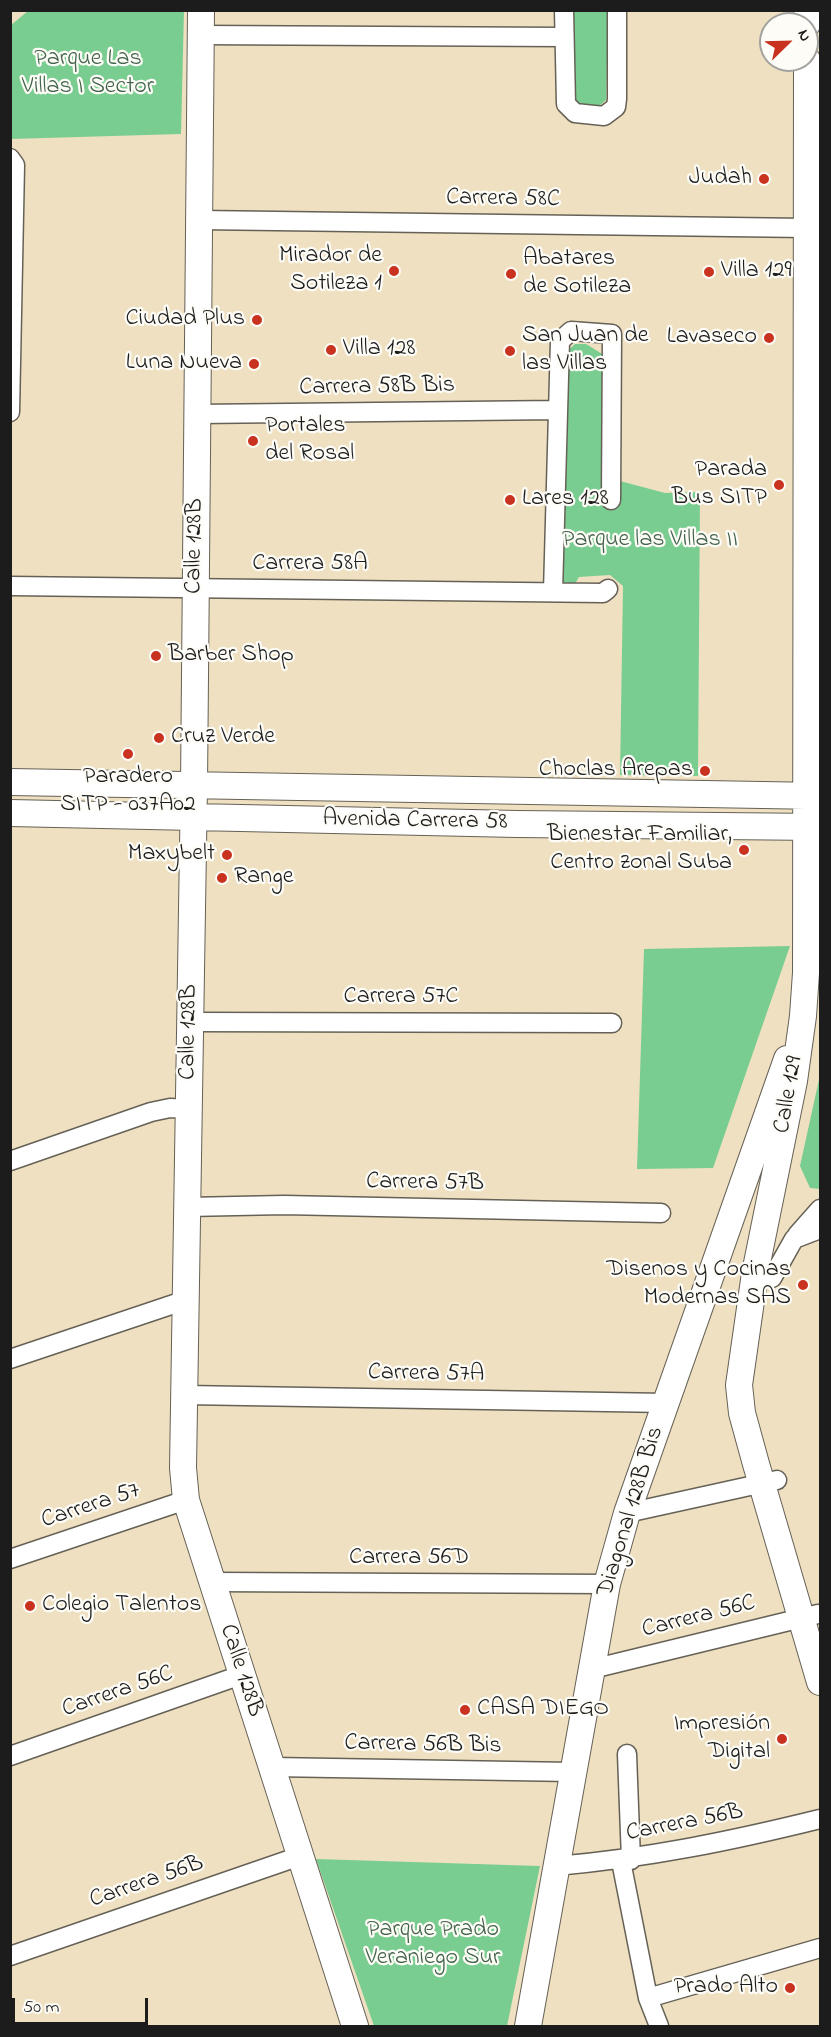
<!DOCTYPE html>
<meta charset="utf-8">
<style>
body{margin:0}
#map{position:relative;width:831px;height:2037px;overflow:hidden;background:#efe0c1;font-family:"Indie Flower",sans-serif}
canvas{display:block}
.frame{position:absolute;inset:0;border:12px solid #1c1c1c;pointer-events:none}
.north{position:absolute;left:759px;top:12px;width:60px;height:60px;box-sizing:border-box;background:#fdfcf7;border:2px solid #a3a29f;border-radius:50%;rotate:67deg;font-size:16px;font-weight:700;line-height:24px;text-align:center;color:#1c1c1c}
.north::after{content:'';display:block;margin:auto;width:21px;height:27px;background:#c8321e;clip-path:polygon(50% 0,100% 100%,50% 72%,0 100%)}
.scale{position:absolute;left:12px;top:1998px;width:136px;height:27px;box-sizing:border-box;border:3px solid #1c1c1c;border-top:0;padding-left:8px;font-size:18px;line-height:21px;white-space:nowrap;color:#1c1c1c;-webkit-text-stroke:4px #fdfcf7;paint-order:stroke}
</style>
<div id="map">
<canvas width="831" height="2037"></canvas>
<div class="frame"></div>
<div class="north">N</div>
<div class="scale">50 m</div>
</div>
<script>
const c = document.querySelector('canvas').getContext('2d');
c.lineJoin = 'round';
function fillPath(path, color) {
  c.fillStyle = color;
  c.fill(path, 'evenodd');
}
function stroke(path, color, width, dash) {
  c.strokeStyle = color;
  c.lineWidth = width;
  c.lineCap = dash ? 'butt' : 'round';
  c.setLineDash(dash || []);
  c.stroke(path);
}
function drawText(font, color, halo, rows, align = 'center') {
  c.font = font + ' "Indie Flower",sans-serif';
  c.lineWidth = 4.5;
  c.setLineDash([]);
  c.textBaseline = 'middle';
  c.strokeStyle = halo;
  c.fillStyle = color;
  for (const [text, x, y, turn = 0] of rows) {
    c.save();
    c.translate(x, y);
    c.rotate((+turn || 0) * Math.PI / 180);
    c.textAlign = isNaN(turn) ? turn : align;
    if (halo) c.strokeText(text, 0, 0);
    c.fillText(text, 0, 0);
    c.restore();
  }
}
const green = new Path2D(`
 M28 11H184L181 134 11 139V25Z
 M571 11H608L606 100 597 108 575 104Z
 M575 344H586L604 355 605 477 665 493 700 492 698 776 620 775 623 586 610 575 579 577 575 584 562 582 564 354Z
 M790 946 713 1168 637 1169 644 949Z
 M820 1075V1189L810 1188 800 1166Z
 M316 1859 540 1866 507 2026H374Z`);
const street = new Path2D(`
 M564 10 566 104 575 113 604 116 616 107 617 99V10
 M201 35 563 37
 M10 158 15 165 10 412
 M200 220 806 228
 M198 414 557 410
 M10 586 603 593 608 589
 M553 592 560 341 571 331 612 334 611 500
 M190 1022 612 1023
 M10 1161 151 1112 170 1108 189 1109
 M187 1207 284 1205 661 1213
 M797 1235 820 1209
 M772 1278 794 1239 820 1229
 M10 1359 186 1300
 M185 1395 667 1403
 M627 1513 777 1480
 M10 1559 186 1500
 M212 1582 607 1584
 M592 1669 818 1614
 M627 1754 631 1860
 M10 1756 241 1675
 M272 1767 572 1772
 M621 1861 648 1998 659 2026
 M556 1866C648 1858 731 1841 820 1819
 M10 1956 300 1856
 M648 1998 820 1948`);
const secondary = new Path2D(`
 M201 10 194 785 183 1468 186 1500 355 2026
 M807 24V10
 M807 60 806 973 803 1016 794 1081 755 1273 739 1385 742 1413 756 1464 820 1682
 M10 782 820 796
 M10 813 517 824 820 827
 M528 2026 607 1584 627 1513 787 1059`);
const markers = [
 [764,179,6,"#c8321e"],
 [394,271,6,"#c8321e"],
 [709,272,6,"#c8321e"],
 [511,274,6,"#c8321e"],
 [257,320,6,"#c8321e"],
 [769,338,6,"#c8321e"],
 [331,350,6,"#c8321e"],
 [510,351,6,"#c8321e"],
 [254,364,6,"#c8321e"],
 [253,441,6,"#c8321e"],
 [779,485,6,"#c8321e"],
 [510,500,6,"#c8321e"],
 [156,656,6,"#c8321e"],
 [159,738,6,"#c8321e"],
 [128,754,6,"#c8321e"],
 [705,771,6,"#c8321e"],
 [744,850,6,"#c8321e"],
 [227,855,6,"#c8321e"],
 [222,878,6,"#c8321e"],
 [803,1285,6,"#c8321e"],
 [30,1606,6,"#c8321e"],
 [465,1710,6,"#c8321e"],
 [782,1739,6,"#c8321e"],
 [790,1988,6,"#c8321e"]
];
const parkNames = [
 ["Parque Las",88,60],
 ["Villas I Sector",88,88],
 ["Parque las Villas II",650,541],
 ["Parque Prado",433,1931],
 ["Veraniego Sur",433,1959]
];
const poiNames = [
 ["Judah",752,179],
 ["Mirador de",382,257],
 ["Sotileza 1",382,285],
 ["Abatares",523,260,"left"],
 ["de Sotileza",523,288,"left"],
 ["Villa 129",721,272,"left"],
 ["Ciudad Plus",245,320],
 ["San Juan de",522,337,"left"],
 ["las Villas",522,365,"left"],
 ["Lavaseco",757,338],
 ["Villa 128",343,350,"left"],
 ["Luna Nueva",242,364],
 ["Portales",265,427,"left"],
 ["del Rosal",265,455,"left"],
 ["Parada",767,471],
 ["Bus SITP",767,499],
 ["Lares 128",522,500,"left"],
 ["Barber Shop",168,656,"left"],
 ["Cruz Verde",171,738,"left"],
 ["Choclas Arepas",693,771],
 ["Paradero",128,778,"center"],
 ["SITP - 037A02",128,806,"center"],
 ["Bienestar Familiar,",732,836],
 ["Centro zonal Suba",732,864],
 ["Maxybelt",215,855],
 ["Range",234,878,"left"],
 ["Disenos y Cocinas",791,1271],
 ["Modernas SAS",791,1299],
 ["Colegio Talentos",42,1606,"left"],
 ["CASA DIEGO",477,1710,"left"],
 ["Impresión",770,1725],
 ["Digital",770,1753],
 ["Prado Alto",778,1988]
];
const streetNames = [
 ["Carrera 58C",503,200,1],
 ["Carrera 58B Bis",377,388,-1],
 ["Calle 128B",196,546,-89],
 ["Carrera 58A",310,565],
 ["Avenida Carrera 58",415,822,1],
 ["Carrera 57C",401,998],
 ["Calle 128B",190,1032,-89],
 ["Calle 129",790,1095,-80],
 ["Carrera 57B",425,1184,1],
 ["Carrera 57A",426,1375,1],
 ["Carrera 57",91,1507,-18],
 ["Diagonal 128B Bis",632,1512,-73],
 ["Carrera 56D",409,1559],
 ["Carrera 56C",699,1618,-14],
 ["Calle 128B",240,1671,72],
 ["Carrera 56C",118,1693,-19],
 ["Carrera 56B Bis",423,1746,1],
 ["Carrera 56B",685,1824,-11],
 ["Carrera 56B",147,1883,-19]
];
fillPath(green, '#7acd90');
stroke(street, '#666156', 21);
stroke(secondary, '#666156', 28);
stroke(street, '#fff', 18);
stroke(secondary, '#fff', 26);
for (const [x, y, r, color] of markers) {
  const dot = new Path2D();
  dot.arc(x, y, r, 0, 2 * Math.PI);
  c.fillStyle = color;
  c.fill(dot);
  stroke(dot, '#fdfcf7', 2);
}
drawText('24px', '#42634a', '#fdfcf7', parkNames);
drawText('24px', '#1c1c1c', '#fdfcf7', poiNames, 'right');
drawText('24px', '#1c1c1c', '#fdfcf7', streetNames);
</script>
